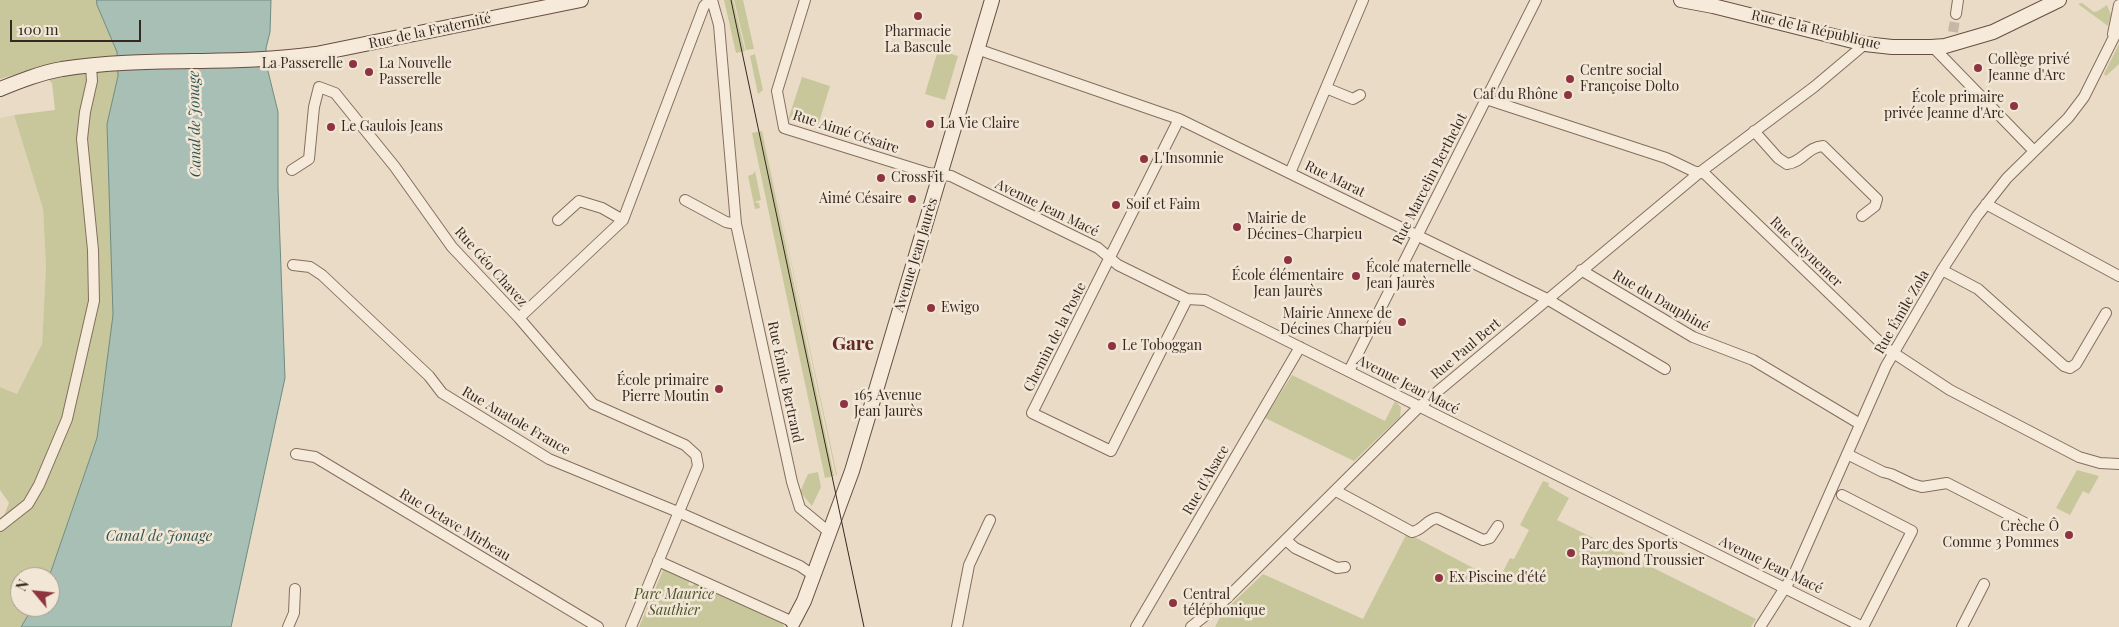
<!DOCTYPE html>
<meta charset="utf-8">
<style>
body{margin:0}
#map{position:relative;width:2119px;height:627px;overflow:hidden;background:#eadbc7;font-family:"Playfair Display",serif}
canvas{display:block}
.north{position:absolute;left:10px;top:567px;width:50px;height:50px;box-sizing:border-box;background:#f2e7d6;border:1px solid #a79b8d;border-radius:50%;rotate:298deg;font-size:14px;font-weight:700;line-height:20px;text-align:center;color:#362820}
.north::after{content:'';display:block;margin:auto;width:18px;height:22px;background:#8e3440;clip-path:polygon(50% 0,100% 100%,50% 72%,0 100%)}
.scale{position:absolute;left:10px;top:20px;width:131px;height:22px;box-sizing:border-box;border:2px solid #362820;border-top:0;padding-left:6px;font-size:15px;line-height:18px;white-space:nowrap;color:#362820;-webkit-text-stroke:4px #f2e7d6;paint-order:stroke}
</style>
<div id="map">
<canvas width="2119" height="627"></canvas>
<div class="north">N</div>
<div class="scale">100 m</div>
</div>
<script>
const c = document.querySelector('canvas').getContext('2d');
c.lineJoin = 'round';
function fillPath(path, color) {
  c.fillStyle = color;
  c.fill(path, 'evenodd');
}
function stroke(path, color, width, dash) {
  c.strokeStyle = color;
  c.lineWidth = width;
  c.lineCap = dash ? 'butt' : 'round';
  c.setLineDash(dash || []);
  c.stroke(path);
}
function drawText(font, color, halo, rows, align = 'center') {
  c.font = font + ' "Playfair Display",serif';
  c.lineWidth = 5;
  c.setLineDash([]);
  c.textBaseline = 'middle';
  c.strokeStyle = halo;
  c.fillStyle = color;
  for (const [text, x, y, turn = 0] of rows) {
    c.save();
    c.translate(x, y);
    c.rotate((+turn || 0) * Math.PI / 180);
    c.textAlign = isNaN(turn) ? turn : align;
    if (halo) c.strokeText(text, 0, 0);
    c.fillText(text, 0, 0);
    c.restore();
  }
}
const farmland = new Path2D(`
 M14 115 43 209 46 267 42 344 17 394 0 387V118Z`);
const green = new Path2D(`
 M0 0H97V5L117 52 118 76 107 124 114 315 97 438 49 577H20V607H33L21 627H0V526L9 503 0 490V387L17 394 42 344 46 267 43 209 14 115 55 110 52 83 36 68 0 79Z
 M724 0H733L745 51 736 53Z
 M734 0H743L754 49 746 50Z
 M2082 3 2094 12 2098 11 2107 5 2111 15 2108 26 2078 4Z
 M2119 44V64L2106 76 2104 74Z
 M938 50 958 56 945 100 925 94Z
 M755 54 763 90 758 94 750 56Z
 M802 77 830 86 817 129 788 120Z
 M762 131 834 476 825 478 752 133Z
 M764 134 837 475H836Z
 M755 171 761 200 754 202 759 203 760 208 755 209 748 176 753 174Z
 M1292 375 1385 421 1395 401 1401 407 1400 417 1354 461 1265 418Z
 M2077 470 2099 476 2089 494 2083 491 2070 515 2056 508Z
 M818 472 821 487 812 506 800 492 808 474Z
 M1543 481 1549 483 1548 486 1569 498 1557 520 1756 619 1751 627H1215L1222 613 1263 574 1363 619 1407 533 1498 581 1510 558 1514 559 1529 530 1520 525Z
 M664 568 690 579 688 585 693 586 695 581 782 623 784 627H639Z`);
const water = new Path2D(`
 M97 0H271L270 32 266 48 267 67 278 112V187L285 378 231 627H21L33 607H50L49 577 97 438 113 315 107 124 118 76 117 52 97 5Z`);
const streetTunnel = new Path2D(`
 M1953 32 1956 14`);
const street = new Path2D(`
 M712 0 719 25 736 224 792 482 800 508 829 532
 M805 0 777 91 784 128 928 173 951 176 1098 248 1118 265 1187 299 1205 300 1863 627
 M1956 14 1958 0
 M2113 34 2119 5
 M1933 47 2034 151
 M977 49 1179 119 1547 299 1665 369
 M1326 88 1353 99 1360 95
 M1486 99 1666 158 1693 171 1705 174 1886 348 1950 390 2079 457 2100 463 2119 464
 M1179 119 1032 413 1111 451 1187 299
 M1754 131 1778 158 1787 164C1803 162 1807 147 1823 146L1877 199 1875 206 1862 216
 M292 170 309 159 314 107 319 87 335 93 395 167 452 247 519 318 593 404 685 445 696 455 698 466 631 627
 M1290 173 1363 0
 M685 200 726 222 736 224
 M1986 204 2119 276
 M558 220 579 201 602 208 623 220
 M293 265 310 267 322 275 429 376 442 393 549 459 678 512 800 566 813 575
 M1581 270 1693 337 1753 360 1860 424
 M1942 270 1978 289 2064 366 2070 368 2076 364 2106 313
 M519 318 623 220 704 6 710 0
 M1349 371 1536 0
 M296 454 315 457 598 627
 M1847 454 1883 472 1891 474 1912 484 1922 487 1947 483 2025 523
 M1336 491 1412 532C1423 530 1426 520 1437 518L1483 540 1490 538 1498 526
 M1842 495 1912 531 1863 627
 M0 526 28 504 39 485 67 419 94 301 93 250 82 139 85 112 92 81 91 66
 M1286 540 1295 548 1337 568 1345 567
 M658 561 793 622
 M288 627 294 613 295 589
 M957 627 969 565 990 520
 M1136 627 1300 347
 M1191 627 1227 598 1419 407 1699 173 1814 87 1865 44
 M1760 627 1795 572 1886 366 1942 270 1977 216 2007 178 2068 118 2084 97 2119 27
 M1962 627 1984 584`);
const secondary = new Path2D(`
 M1681 0 1713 6 1865 44 1892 47H1931L1945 46 1993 32 2059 0
 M0 89C20 81 40 73 62 69 146 56 232 66 316 54L581 0
 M793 622 804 601 852 471 992 0`);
const tram = new Path2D(`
 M731 0 864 627`);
const markers = [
 [918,16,5,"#8e3440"],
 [353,64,5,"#8e3440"],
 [1978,68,5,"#8e3440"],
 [369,72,5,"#8e3440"],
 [1570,79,5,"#8e3440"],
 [1568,95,5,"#8e3440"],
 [2014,106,5,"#8e3440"],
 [930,124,5,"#8e3440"],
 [331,127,5,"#8e3440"],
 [1144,159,5,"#8e3440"],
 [881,178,5,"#8e3440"],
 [912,199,5,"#8e3440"],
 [1116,205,5,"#8e3440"],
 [1237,227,5,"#8e3440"],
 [1288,260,5,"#8e3440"],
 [1356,276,5,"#8e3440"],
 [931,308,5,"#8e3440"],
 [1402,322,5,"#8e3440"],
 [1112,346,5,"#8e3440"],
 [719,389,5,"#8e3440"],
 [844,404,5,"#8e3440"],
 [2069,535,5,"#8e3440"],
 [1571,553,5,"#8e3440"],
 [1439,578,5,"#8e3440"],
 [1173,603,5,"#8e3440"]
];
const streetNames = [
 ["Rue de la République",1816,30,13],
 ["Rue de la Fraternité",430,31,-12],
 ["Rue Aimé Césaire",846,132,18],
 ["Rue Marat",1335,179,26],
 ["Rue Marcelin Berthelot",1430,179,-63],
 ["Avenue Jean Macé",1047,208,26],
 ["Rue Guynemer",1806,252,44],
 ["Avenue Jean Jaurès",916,255,-73],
 ["Rue Géo Chavez",491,267,48],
 ["Rue du Dauphiné",1661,301,30],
 ["Rue Émile Zola",1902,312,-60],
 ["Chemin de la Poste",1055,337,-63],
 ["Rue Paul Bert",1466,349,-40],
 ["Rue Émile Bertrand",785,382,78],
 ["Avenue Jean Macé",1408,385,27],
 ["Rue Anatole France",516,421,30],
 ["Rue d'Alsace",1206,480,-60],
 ["Rue Octave Mirbeau",455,525,31],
 ["Avenue Jean Macé",1771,565,26]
];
const poiNames = [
 ["Pharmacie",918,32,"center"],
 ["La Bascule",918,48,"center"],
 ["Collège privé",1988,60],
 ["Jeanne d'Arc",1988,76],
 ["La Passerelle",343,64,"right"],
 ["La Nouvelle",379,64],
 ["Passerelle",379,80],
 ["Centre social",1580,71],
 ["Françoise Dolto",1580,87],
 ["Caf du Rhône",1558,95,"right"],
 ["École primaire",2004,98,"right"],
 ["privée Jeanne d'Arc",2004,114,"right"],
 ["La Vie Claire",940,124],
 ["Le Gaulois Jeans",341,127],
 ["L'Insomnie",1154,159],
 ["CrossFit",891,178],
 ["Aimé Césaire",902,199,"right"],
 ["Soif et Faim",1126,205],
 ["Mairie de",1247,219],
 ["Décines-Charpieu",1247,235],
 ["École maternelle",1366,268],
 ["Jean Jaurès",1366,284],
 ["École élémentaire",1288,276,"center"],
 ["Jean Jaurès",1288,292,"center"],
 ["Ewigo",941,308],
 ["Mairie Annexe de",1392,314,"right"],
 ["Décines Charpieu",1392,330,"right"],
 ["Le Toboggan",1122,346],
 ["École primaire",709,381,"right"],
 ["Pierre Moutin",709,397,"right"],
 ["165 Avenue",854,396],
 ["Jean Jaurès",854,412],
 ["Crèche Ô",2059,527,"right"],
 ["Comme 3 Pommes",2059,543,"right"],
 ["Parc des Sports",1581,545],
 ["Raymond Troussier",1581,561],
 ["Ex Piscine d'été",1449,578],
 ["Central",1183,595],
 ["téléphonique",1183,611]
];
const parkNames = [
 ["Parc Maurice",674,595],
 ["Sauthier",674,611]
];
const waterNames = [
 ["Canal de Jonage",195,124,-91],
 ["Canal de Jonage",159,536]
];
const districtNames = [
 ["Gare",853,344]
];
fillPath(farmland, '#dfd3b5');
fillPath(green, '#c8c79c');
fillPath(water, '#a8bfb5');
stroke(water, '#6f8c81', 1);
stroke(streetTunnel, '#c6b7a6', 10, [10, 5]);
stroke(street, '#846e5e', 12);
stroke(secondary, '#664f41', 16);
stroke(street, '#f6eada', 10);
stroke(secondary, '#f6eada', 14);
stroke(tram, '#362820', 1);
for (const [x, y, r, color] of markers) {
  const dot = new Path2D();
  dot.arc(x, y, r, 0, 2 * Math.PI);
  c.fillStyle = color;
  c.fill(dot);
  stroke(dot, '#f2e7d6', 2);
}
drawText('14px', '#362820', '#f2e7d6', streetNames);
drawText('14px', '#362820', '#f2e7d6', poiNames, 'left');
drawText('italic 14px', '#4c5129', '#f2e7d6', parkNames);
drawText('italic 15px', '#31544e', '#f2e7d6', waterNames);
drawText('bold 19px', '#5f2924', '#f2e7d6', districtNames);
</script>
